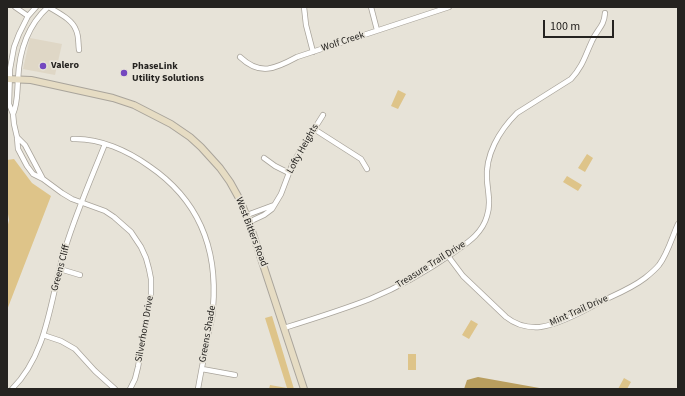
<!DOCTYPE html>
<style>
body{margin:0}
#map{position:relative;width:685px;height:396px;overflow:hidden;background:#e7e3d8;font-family:"Source Sans 3",sans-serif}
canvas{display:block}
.frame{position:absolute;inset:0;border:8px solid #252320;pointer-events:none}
.scale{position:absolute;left:543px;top:20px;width:71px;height:18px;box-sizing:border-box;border:2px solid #252320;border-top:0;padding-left:5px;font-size:12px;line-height:14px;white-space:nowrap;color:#252320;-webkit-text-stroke:3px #e7e3d8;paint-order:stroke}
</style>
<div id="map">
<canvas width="685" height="396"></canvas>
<div class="frame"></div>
<div class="scale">100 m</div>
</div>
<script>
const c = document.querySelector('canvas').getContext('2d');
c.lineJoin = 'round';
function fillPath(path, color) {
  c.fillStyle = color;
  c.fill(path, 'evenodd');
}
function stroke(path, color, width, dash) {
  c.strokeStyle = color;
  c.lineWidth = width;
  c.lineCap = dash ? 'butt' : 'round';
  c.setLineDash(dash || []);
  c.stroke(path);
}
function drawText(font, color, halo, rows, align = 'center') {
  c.font = font + ' "Source Sans 3",sans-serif';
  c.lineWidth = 3.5;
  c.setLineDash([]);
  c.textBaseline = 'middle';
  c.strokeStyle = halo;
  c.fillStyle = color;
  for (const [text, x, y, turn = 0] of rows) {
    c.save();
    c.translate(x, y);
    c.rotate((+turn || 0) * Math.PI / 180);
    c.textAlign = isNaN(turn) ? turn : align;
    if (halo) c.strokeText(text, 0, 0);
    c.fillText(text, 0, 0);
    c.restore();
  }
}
const built = new Path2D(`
 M30 38 62 44 55 75 23 69Z`);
const green = new Path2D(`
 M398 90 406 94 398 109 391 106Z
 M587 154 593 158 585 172 578 168Z
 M14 159 32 183 51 196 7 310V229L9 220 7 208V160Z
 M567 176 582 185 578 191 563 182Z
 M272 316 294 389H269L270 385 287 388 265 318Z
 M471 320 478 324 469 339 462 335Z
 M408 354H416V370H408Z
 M624 378 631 382 627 389H618Z`);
const water = new Path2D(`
 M478 377 545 389H464L467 380Z`);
const minor = new Path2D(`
 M15 7 28 16
 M36 7 28 16 19 34 14 47 10 69 9 104 13 114 14 124 17 137 18 149 27 166 33 174 43 179 62 193 72 199 105 211 114 217 131 232 141 247 146 258 149 269 151 279V295L138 367 135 379 130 389
 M49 7C58 13 72 19 76 30 79 36 78 43 79 50
 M304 7 306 25 313 52
 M371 7 377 30
 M240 57C260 76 275 69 297 57L449 7
 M13 114C18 103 17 92 18 80 19 53 27 26 48 7
 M314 129 361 159 367 169
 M17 137 25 145 43 179
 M73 139C100 138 128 151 149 166 199 200 218 249 213 308 213 317 210 326 208 335 205 353 201 371 198 389
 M264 158 275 166 289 173
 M247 215 274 205
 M249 222 264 215 272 209 281 194 292 165 296 158 323 115
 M448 256 463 276 506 317C516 325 527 328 540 327 558 325 586 310 602 301 617 294 632 288 645 278 650 274 655 270 659 265 668 253 672 237 678 224
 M60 269 80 275
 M284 328C313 319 342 310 370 299 399 287 427 271 453 253 467 243 482 234 487 216 491 204 488 193 487 180 485 155 499 131 517 113L571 79C583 66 585 56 592 41 597 29 604 27 605 13
 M43 335 61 341 75 349 95 371 115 389
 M202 369 235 375
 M12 389C49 352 50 297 65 249 76 213 91 179 105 144`);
const secondary = new Path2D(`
 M7 79 31 80 113 98 134 105 171 124 190 137 201 147 220 168 230 182 240 200 249 222 304 389`);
const markers = [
 [43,66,4,"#7447bf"],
 [124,73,4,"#7447bf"]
];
const streetNames = [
 ["Wolf Creek",343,42,-18],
 ["Lofty Heights",303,149,-61],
 ["West Bitters Road",251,232,69],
 ["Treasure Trail Drive",431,265,-32],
 ["Greens Cliff",61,268,-75],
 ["Mint Trail Drive",579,311,-24],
 ["Silverhorn Drive",145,329,-80],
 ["Greens Shade",208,334,-80]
];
const poiNames = [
 ["Valero",51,66],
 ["PhaseLink",132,67],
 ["Utility Solutions",132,79]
];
fillPath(built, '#dfd7c6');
fillPath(green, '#dec489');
fillPath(water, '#b99e5e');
stroke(minor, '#a9a49b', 6);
stroke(secondary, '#a9a49b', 8);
stroke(minor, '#fff', 4.5);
stroke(secondary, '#e6dcc3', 6);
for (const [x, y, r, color] of markers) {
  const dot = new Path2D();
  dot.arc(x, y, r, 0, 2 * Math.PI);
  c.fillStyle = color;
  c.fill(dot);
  stroke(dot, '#e7e3d8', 1.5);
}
drawText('10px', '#252320', '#e7e3d8', streetNames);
drawText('bold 10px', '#252320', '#e7e3d8', poiNames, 'left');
</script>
